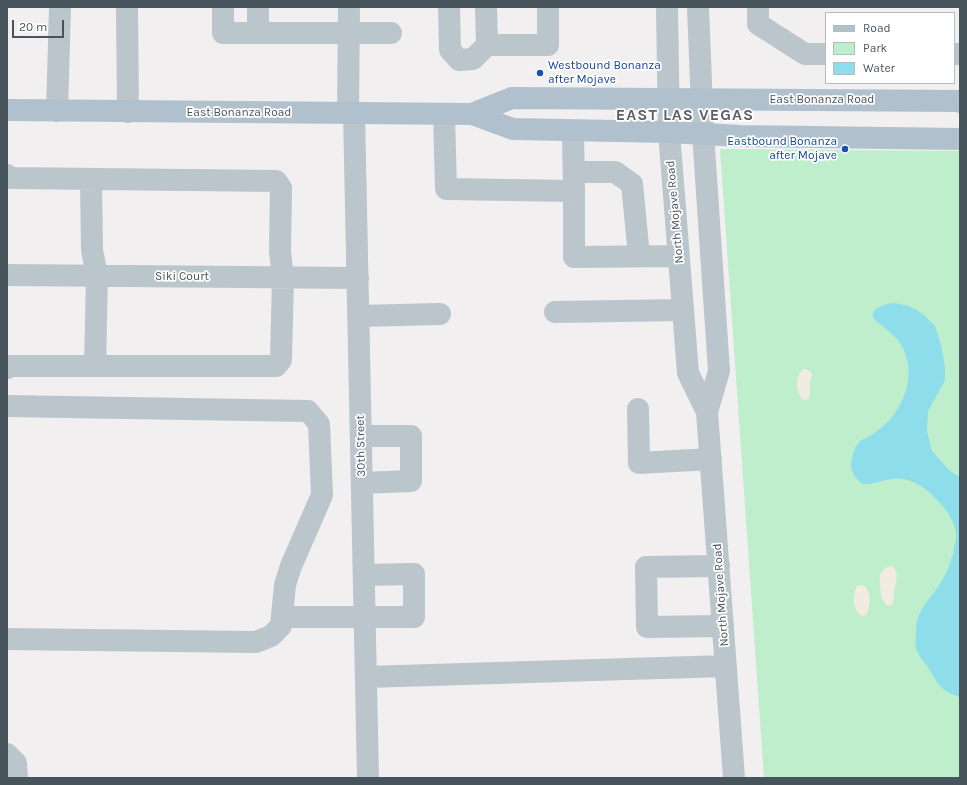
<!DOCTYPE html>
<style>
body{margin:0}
#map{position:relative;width:967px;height:785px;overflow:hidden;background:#f2eff0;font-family:Karla,sans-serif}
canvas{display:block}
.frame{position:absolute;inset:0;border:8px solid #48545c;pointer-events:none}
.legend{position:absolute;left:825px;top:12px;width:130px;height:72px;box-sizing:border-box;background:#fff;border:1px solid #b6bbbe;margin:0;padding:5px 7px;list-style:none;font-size:12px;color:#48545c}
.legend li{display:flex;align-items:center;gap:8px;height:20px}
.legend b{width:20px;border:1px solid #b6bbbe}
.scale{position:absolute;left:12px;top:20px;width:52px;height:18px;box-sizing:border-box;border:2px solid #48545c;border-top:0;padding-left:5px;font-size:12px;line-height:14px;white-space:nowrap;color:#48545c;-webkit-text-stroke:3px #fff;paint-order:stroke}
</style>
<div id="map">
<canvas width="967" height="785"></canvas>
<div class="frame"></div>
<ul class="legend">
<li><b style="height:5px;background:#b0c1cd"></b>Road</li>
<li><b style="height:11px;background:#bfeecd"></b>Park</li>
<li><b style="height:11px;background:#8ddeea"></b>Water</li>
</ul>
<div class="scale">20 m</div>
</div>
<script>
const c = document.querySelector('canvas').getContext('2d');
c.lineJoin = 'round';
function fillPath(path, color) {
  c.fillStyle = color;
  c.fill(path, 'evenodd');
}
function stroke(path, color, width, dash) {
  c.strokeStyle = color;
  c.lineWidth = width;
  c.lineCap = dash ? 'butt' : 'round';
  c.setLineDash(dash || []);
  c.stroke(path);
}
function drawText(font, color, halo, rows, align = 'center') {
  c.font = font + ' Karla,sans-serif';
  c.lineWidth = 3.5;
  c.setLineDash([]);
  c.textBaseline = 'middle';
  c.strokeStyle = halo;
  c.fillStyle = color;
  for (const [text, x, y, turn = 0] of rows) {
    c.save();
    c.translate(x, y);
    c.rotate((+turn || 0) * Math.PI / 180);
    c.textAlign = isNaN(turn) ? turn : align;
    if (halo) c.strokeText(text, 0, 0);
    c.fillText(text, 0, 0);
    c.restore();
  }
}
const green = new Path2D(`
 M720 149 960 151V778H764Z`);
const sand = new Path2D(`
 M804 369 808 370C810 372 812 373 812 375 812 378 810 379 810 382 808 388 814 400 803 400 796 393 794 375 804 369Z
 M892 566C900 572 896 583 894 591 894 595 894 598 893 602L892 605 889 606C880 602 881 591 880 583 880 579 879 576 881 573 883 569 887 567 892 566Z
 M862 585C872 589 870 606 867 614L863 616C853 614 852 593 857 586Z`);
const water = new Path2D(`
 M893 303 899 304 908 306 917 310 925 316 935 326 941 345 945 367V380L928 411 927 431 932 451 949 470 960 477V697C942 692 938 684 929 669 926 664 918 655 916 649 915 642 916 628 917 621 920 607 932 597 939 585 948 572 953 558 955 543 956 540 957 537 956 534 955 523 948 512 941 504 931 493 919 482 904 479 889 476 876 485 862 484 859 481 856 478 854 475 848 466 853 448 860 441 863 439 866 438 868 437 876 432 887 424 892 417 909 395 915 367 900 343 895 335 882 326 875 320 867 309 885 304 893 303Z`);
const minor = new Path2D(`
 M127 7 128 112
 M223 7V33H391
 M449 7 450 50 459 60 473 59 487 45
 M486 7 487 45H548V7
 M667 7 669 132 688 373 707 412
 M698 7 703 133 719 371 707 412 734 778
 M758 7V24L805 54H826
 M258 33V7
 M954 54H960
 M57 111 60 7
 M348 113 349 7
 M354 113 368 778
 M444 114 446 189 574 191 573 131
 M574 172H615L632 184 639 256
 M7 175 11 178 276 181 281 188 280 252 283 277 281 360 276 366H8L7 368
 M91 179 92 250 97 276 95 366
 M574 191V257L678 256
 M7 275 358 278
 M555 312 683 310
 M358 316 440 314
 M7 406 308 411 319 424 322 495 291 566 285 585 281 626 271 636 256 642 7 639
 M638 409 639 463 711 459
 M361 436H411V481L362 483
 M719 566 646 567 647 627 723 626
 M282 617H414V574L364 575
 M366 677 726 666
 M7 754 16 763 17 778`);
const major = new Path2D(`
 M7 110 472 114 513 129 669 132 740 136 960 139
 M472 114 512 98 958 101 960 102`);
const markers = [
 [540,73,4,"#1a4fb4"],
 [845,149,4,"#1a4fb4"]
];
const transitNames = [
 ["Westbound Bonanza",548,66],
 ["after Mojave",548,80],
 ["Eastbound Bonanza",837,142,"right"],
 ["after Mojave",837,156,"right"]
];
const streetNames = [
 ["East Bonanza Road",822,100],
 ["East Bonanza Road",239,113],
 ["North Mojave Road",675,212,-95],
 ["Siki Court",182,277],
 ["30th Street",361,446,-91],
 ["North Mojave Road",721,595,-94]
];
const districtNames = [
 ["EAST LAS VEGAS",685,115]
];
fillPath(green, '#bfeecd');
fillPath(sand, '#f2ebe1');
fillPath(water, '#8ddeea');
stroke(minor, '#bbc5cc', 22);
stroke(major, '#b0c1cd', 22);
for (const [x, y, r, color] of markers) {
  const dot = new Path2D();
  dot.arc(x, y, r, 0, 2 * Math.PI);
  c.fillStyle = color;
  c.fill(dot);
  stroke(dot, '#fff', 1.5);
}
drawText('12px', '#164399', '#fff', transitNames, 'left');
drawText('12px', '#48545c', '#fff', streetNames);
c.letterSpacing = '1px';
drawText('bold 16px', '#5c6064', '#fff', districtNames);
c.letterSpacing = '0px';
</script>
